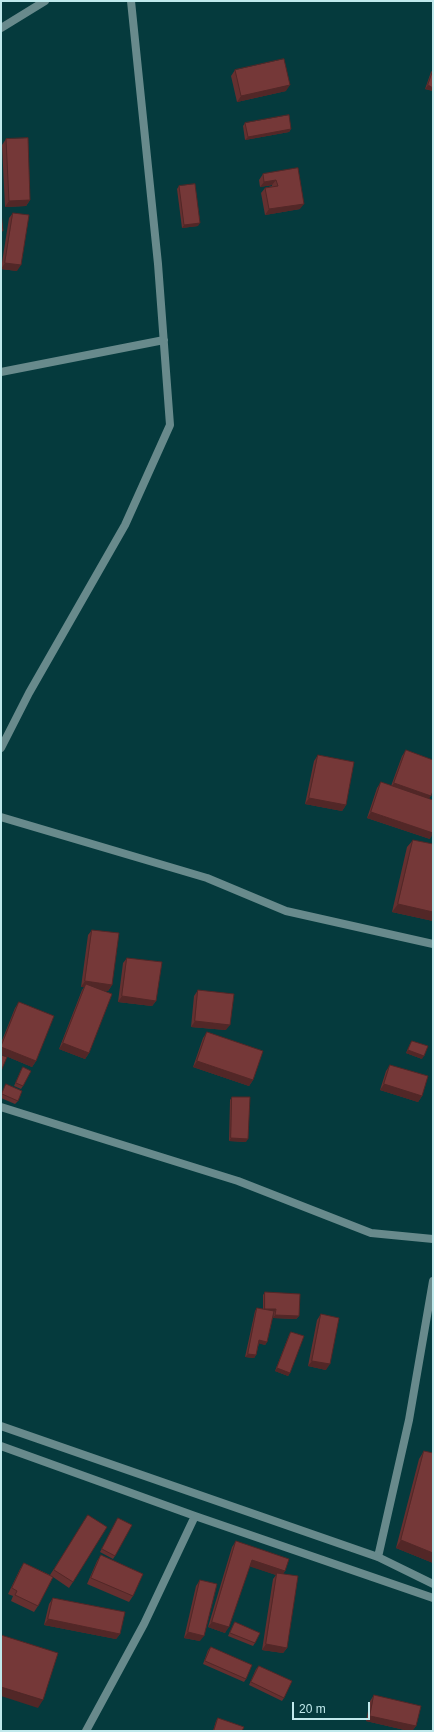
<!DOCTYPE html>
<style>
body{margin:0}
#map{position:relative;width:434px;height:1732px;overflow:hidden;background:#053a3d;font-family:Arial,sans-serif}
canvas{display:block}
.frame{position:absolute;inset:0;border:2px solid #c0e9ec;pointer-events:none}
.scale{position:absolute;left:292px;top:1702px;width:78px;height:18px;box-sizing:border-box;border:2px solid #c0e9ec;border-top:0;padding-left:5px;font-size:12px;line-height:14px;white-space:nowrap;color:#c0e9ec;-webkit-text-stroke:3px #053a3d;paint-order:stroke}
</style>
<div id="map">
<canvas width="434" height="1732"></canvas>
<div class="frame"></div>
<div class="scale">20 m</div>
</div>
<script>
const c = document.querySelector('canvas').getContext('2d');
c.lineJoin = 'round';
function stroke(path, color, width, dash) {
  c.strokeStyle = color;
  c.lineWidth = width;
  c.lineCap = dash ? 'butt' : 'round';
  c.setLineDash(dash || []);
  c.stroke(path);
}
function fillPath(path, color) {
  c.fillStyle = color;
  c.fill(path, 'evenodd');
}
const minor = new Path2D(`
 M1 28 45 1
 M1 372 164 340
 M1 748 29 693 125 525 170 425 158 264 131 1
 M1 817 207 878 286 911 433 944
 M1 1107 238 1181 371 1233 433 1239
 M1 1426 378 1557 433 1584
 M1 1446 195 1516 433 1598
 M378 1557 409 1420 433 1281
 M86 1731 144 1624 195 1516`);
const wall = new Path2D(`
 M235 70 286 91 237 102 231 76Z
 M433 70V91L425 89 431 72Z
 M245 123 291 129 289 132 245 140 243 126Z
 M6 139 30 200 26 206 5 207 2 145Z
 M298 168 300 209 265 215 261 193 265 188 272 186V185L260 187 259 180 263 174Z
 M179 186 198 226 182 228 177 189Z
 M13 213 17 271 1 269 9 218Z
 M406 750 429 798 430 839 367 818 377 788 381 782 391 786 402 756Z
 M318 755 346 805 342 811 305 804 314 761Z
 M413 840 433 921 392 912 407 847Z
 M92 930 112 985 108 991 100 990 89 1053 85 1059 59 1049 82 990 84 987H81L88 935Z
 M127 958 156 1001 152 1006 118 1002 123 963Z
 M198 990 226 1030 191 1027 194 996Z
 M19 1002 36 1061 32 1067 1 1054V1043L15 1008Z
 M207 1032 253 1080 249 1086 193 1067 203 1038Z
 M412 1041 422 1059 406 1053 410 1044Z
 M390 1065 422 1096 418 1102 380 1090 386 1071Z
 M23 1067V1086L21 1089 14 1086 21 1070Z
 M6 1084 18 1101 15 1104 1 1098V1094Z
 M232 1097 246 1142 229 1141 230 1100Z
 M265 1292 299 1316 296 1319 273 1318 274 1312 267 1342 265 1345 259 1343 256 1355 254 1358 245 1357 255 1311 257 1308 263 1309V1295Z
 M321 1314 326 1370 308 1366 317 1320Z
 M291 1332 290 1373 288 1376 275 1371 289 1335Z
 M424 1451 433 1563 396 1548 419 1459Z
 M88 1515 73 1582 69 1588 53 1577 38 1606 34 1612 11 1601 13 1596 8 1594 20 1569 24 1563 50 1575Z
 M118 1518 115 1556 113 1559 100 1552Z
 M236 1541 285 1571 283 1574 287 1648 283 1653 262 1650 273 1579 276 1575 250 1566 225 1633 208 1627 232 1547Z
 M101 1555 133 1596 129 1602 87 1584 97 1561Z
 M200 1580V1641L184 1638 196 1586Z
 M53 1598 120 1634 116 1639 44 1625 49 1604Z
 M235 1622 255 1643 253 1646 228 1636 233 1625Z
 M211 1647 246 1679 244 1682 203 1664 208 1650Z
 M259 1666 284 1698 282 1701 249 1685 256 1669Z
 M374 1695 416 1726 412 1731H409L366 1721 370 1701Z
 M218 1718 242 1731H213L216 1721Z`);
const shadedWall = new Path2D(`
 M290 85 286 91 237 102 241 96Z
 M428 85 433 88V91L425 89Z
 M291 129 289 132 245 140 248 137Z
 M276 180 272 185 260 187 264 182Z
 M30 200 26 206 5 207 9 201Z
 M304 204 300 209 265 215 269 209Z
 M200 223 198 226 182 228 184 225Z
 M5 263 21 265 17 271 1 269Z
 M394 783 431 796 427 801 390 789Z
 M309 798 346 805 342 811 305 804Z
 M371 812 433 833V834L430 839 367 818Z
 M398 904 433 912V921L392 912Z
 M85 981 112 985 108 991 85 988 86 984 84 987H81Z
 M122 996 156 1001 152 1006 118 1002Z
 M195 1021 230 1025 226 1030 191 1027Z
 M63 1043 89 1053 85 1059 59 1049Z
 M1 1047 36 1061 32 1067 1 1054Z
 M408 1050 424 1056 422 1059 406 1053Z
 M197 1061 253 1080 249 1086 193 1067Z
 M384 1084 422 1096 418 1102 380 1090Z
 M231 1138 248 1139 246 1142 229 1141Z
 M265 1309H276L274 1312H262Z
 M275 1315 299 1316 296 1319 273 1318Z
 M259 1340 267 1342 265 1345 257 1343Z
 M248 1354 256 1355 254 1358 245 1357Z
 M312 1361 330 1364 326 1370 308 1366Z
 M277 1368 290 1373 288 1376 275 1371Z
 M401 1540 433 1553V1563L396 1548Z
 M252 1560 285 1571 281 1577 277 1573 276 1575 248 1566Z
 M48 1619 120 1634 116 1639 44 1625Z
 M212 1622 229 1627 225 1633 208 1627Z
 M188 1632 204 1636 200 1641 184 1638Z
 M266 1644 287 1648 283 1653 262 1650Z
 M1 1687 43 1700 38 1708 1 1696Z
 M370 1716 416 1726 412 1731H409L366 1721Z`);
const building = new Path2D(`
 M284 59 290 85 241 96 235 70Z
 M433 70V88L428 85Z
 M289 115 291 129 248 137 245 123Z
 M28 138 30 200 9 201 6 139Z
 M298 168 304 204 269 209 265 188 278 186 276 180 264 182 263 174Z
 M195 184 200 223 184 225 179 186Z
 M1 213 3 231H1Z
 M13 213 29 215 21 265 5 263Z
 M406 750 433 760V791L431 796 394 783Z
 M318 755 354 762 346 805 309 798Z
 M381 782 433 800V833L371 812Z
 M413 840 433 844V912L398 904Z
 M92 930 119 933 112 985 85 981Z
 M127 958 162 962 156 1001 122 996Z
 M86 984 112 994 89 1053 63 1043Z
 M198 990 234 994 230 1025 195 1021Z
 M19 1002 54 1016 36 1061 1 1047Z
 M207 1032 263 1051 253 1080 197 1061Z
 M412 1041 428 1046 424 1056 408 1050Z
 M1 1055 7 1057 1 1071Z
 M390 1065 428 1076 422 1096 384 1084Z
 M23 1067 31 1071 23 1086 16 1083Z
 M6 1084 22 1091 18 1101 2 1094Z
 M232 1097H250L248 1139 231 1138Z
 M265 1292 300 1294 299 1316 275 1315 276 1309H265Z
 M257 1308 274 1311 267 1342 259 1340 256 1355 248 1354Z
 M321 1314 339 1318 330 1364 312 1361Z
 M291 1332 304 1336 290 1373 277 1368Z
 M424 1451 433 1453V1553L401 1540Z
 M88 1515 107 1527 73 1582 54 1570Z
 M118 1518 132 1525 115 1556 102 1549Z
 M236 1541 289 1559 285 1571 252 1560 229 1627 212 1622Z
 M101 1555 143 1574 133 1596 91 1578Z
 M24 1563 53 1577 38 1606 15 1595 17 1591 12 1588Z
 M277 1573 298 1576 287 1648 266 1644Z
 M200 1580 217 1584 204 1636 188 1632Z
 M53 1598 125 1612 120 1634 48 1619Z
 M235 1622 260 1633 255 1643 230 1633Z
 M1 1635 58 1653 43 1700 1 1687Z
 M211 1647 252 1665 246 1679 205 1661Z
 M259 1666 292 1681 284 1698 251 1682Z
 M374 1695 421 1706 416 1726 370 1716Z
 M218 1718 244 1727 242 1731H214Z`);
stroke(minor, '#688a8c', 8);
fillPath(wall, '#653030');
fillPath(shadedWall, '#522727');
fillPath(building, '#753838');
stroke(building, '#522727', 1);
</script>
